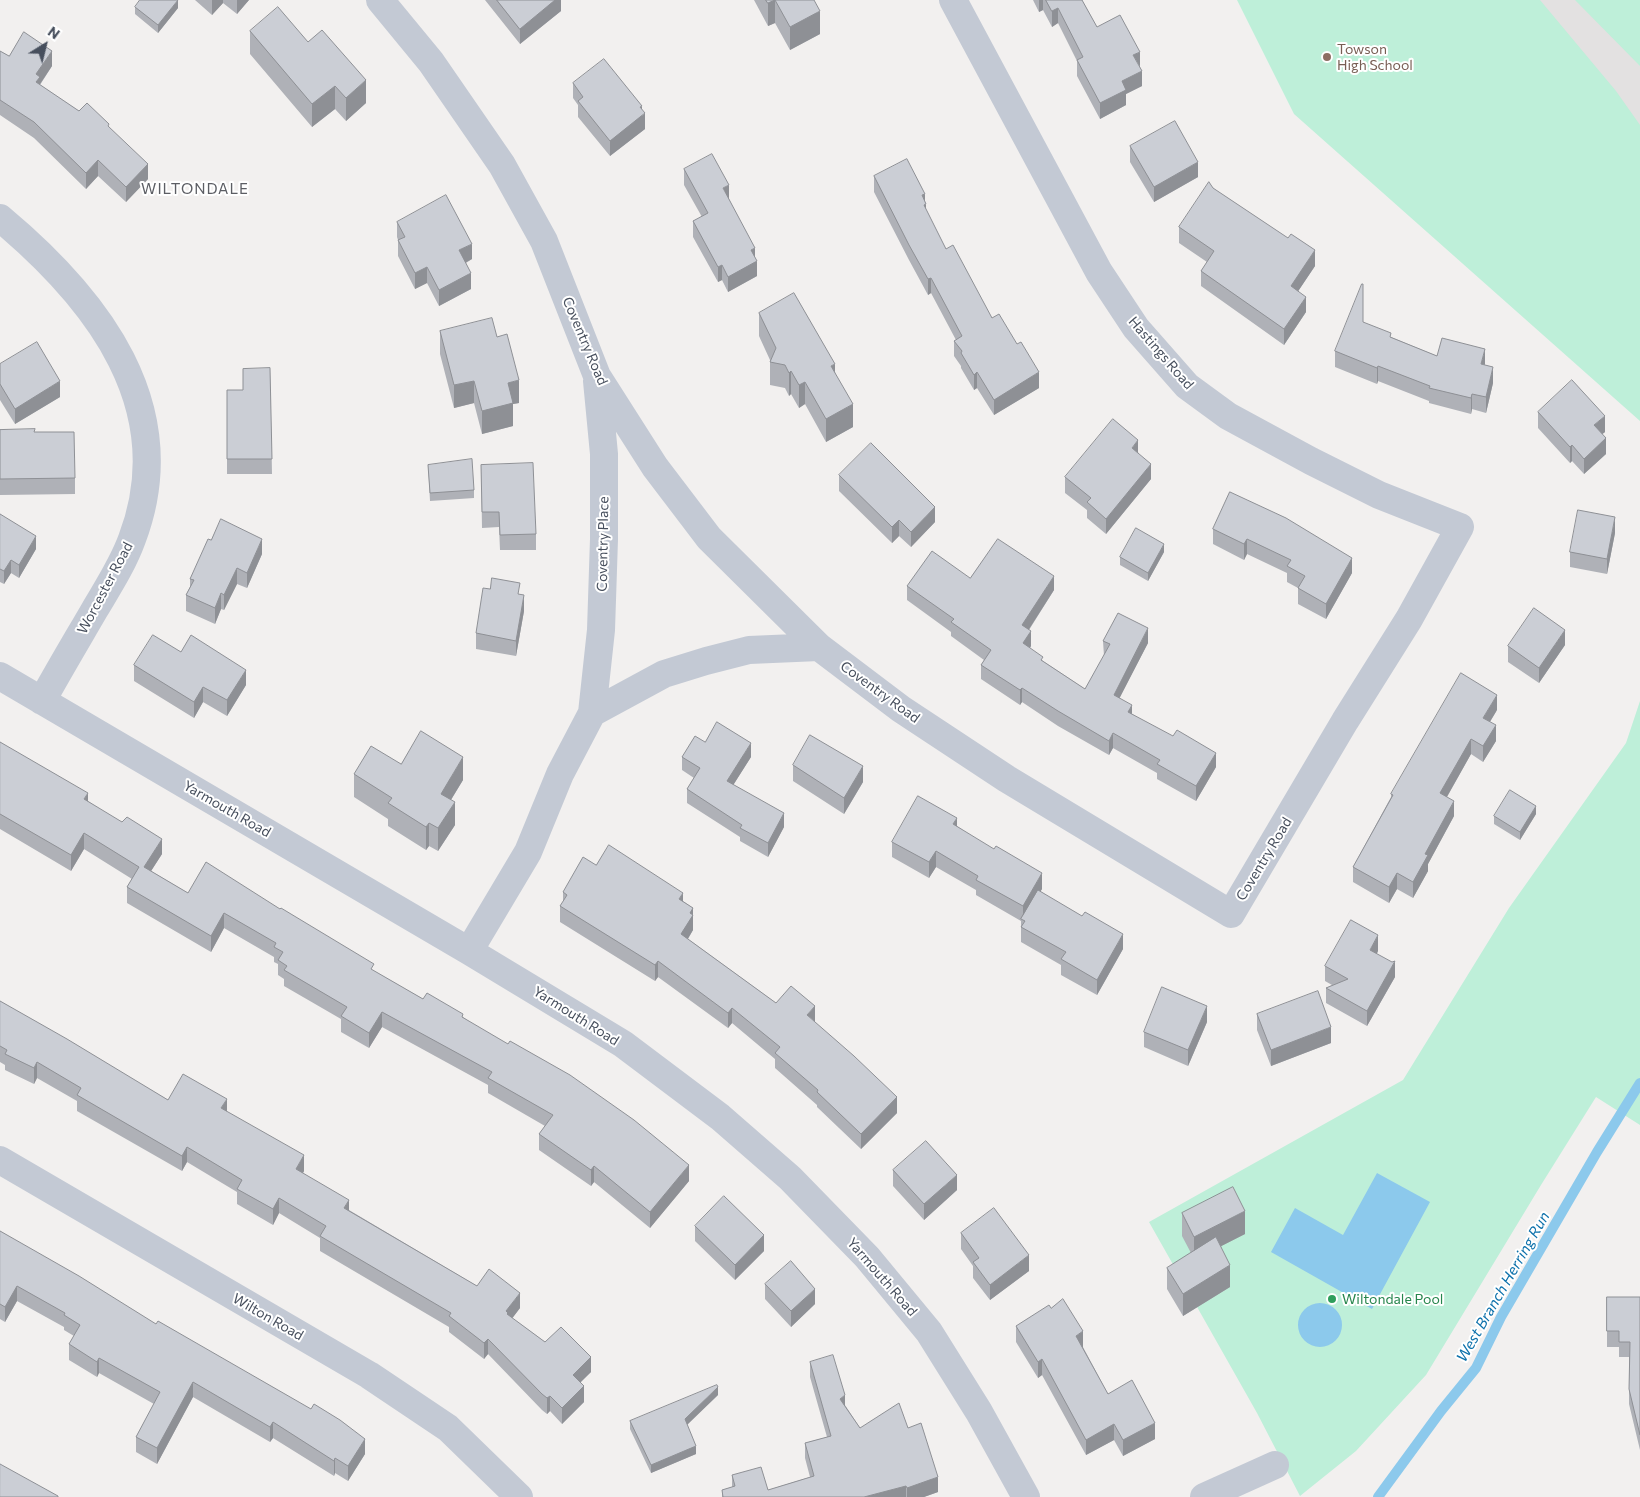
<!DOCTYPE html>
<style>
body{margin:0}
#map{position:relative;width:1640px;height:1497px;overflow:hidden;background:#f2f0ef;font-family:Commissioner,sans-serif}
canvas{display:block}
.north{position:absolute;left:20px;top:20px;width:50px;height:50px;-webkit-text-stroke:4px #fff;paint-order:stroke;rotate:36deg;font-size:14px;font-weight:700;line-height:20px;text-align:center;color:#474f5d}
.north::after{content:'';display:block;margin:auto;width:18px;height:22px;background:#474f5d;clip-path:polygon(50% 0,100% 100%,50% 72%,0 100%)}
</style>
<div id="map">
<canvas width="1640" height="1497"></canvas>
<div class="north">N</div>
</div>
<script>
const c = document.querySelector('canvas').getContext('2d');
c.lineJoin = 'round';
function fillPath(path, color) {
  c.fillStyle = color;
  c.fill(path, 'evenodd');
}
function stroke(path, color, width, dash) {
  c.strokeStyle = color;
  c.lineWidth = width;
  c.lineCap = dash ? 'butt' : 'round';
  c.setLineDash(dash || []);
  c.stroke(path);
}
function drawText(font, color, halo, rows, align = 'center') {
  c.font = font + ' Commissioner,sans-serif';
  c.lineWidth = 4;
  c.setLineDash([]);
  c.textBaseline = 'middle';
  c.strokeStyle = halo;
  c.fillStyle = color;
  for (const [text, x, y, turn = 0] of rows) {
    c.save();
    c.translate(x, y);
    c.rotate((+turn || 0) * Math.PI / 180);
    c.textAlign = isNaN(turn) ? turn : align;
    if (halo) c.strokeText(text, 0, 0);
    c.fillText(text, 0, 0);
    c.restore();
  }
}
const education = new Path2D(`
 M1535 0H1640V172Z`);
const green = new Path2D(`
 M1237 0H1540L1616 91 1640 125V421L1294 114Z
 M1575 0H1640V66Z
 M1640 701V1125L1596 1097 1541 1185 1426 1375 1356 1451 1300 1496 1257 1413 1149 1222 1403 1080 1509 908 1626 743Z`);
const water = new Path2D(`
 M1377 1173 1430 1202 1372 1309 1271 1252 1295 1208 1343 1235Z
 M1298 1325a22 22 0 1 1 44 0a22 22 0 1 1-44 0Z`);
const stream = new Path2D(`
 M1378 1497 1441 1411 1476 1368 1501 1317 1597 1152 1640 1083`);
const minor = new Path2D(`
 M380 0 431 62 502 165 544 241 597 376 655 467 709 538 819 647 901 709 1007 779 1231 914 1345 721 1409 619 1460 527 1379 495 1311 461 1228 416 1187 386 1136 328 1099 272 953 0
 M0 218C97 299 182 407 132 539 123 564 108 587 95 609 77 640 59 670 42 701
 M0 676 469 951 623 1044 720 1117 790 1178 867 1257 929 1332 979 1412 1026 1497
 M592 713 664 674 706 661 749 650 819 647
 M469 951 528 852 560 774 592 713 601 630 604 539V454L597 381
 M0 1160 369 1375 448 1428 519 1497
 M1204 1497 1275 1465`);
const wall = new Path2D(`
 M195 0H249L237 14 223 3 212 15Z
 M485 0H561V11L520 44Z
 M754 0H814L820 34 790 50 775 23 768 26Z
 M1033 0H1082L1097 27 1140 67 1142 86 1126 94V105L1100 119 1077 76V61L1058 23 1052 27 1043 10 1039 12Z
 M135 7 178 8 158 33 135 14Z
 M250 31 308 42 366 103 346 121 335 109 312 127 250 54Z
 M0 51 9 56 52 66 40 85 79 111 109 127 148 179 126 202 98 176 86 189 34 138 0 115Z
 M573 83 642 109 645 129 610 156 578 117V105L573 98Z
 M1130 146 1198 177 1154 202 1130 162Z
 M684 169 729 199 755 258 757 276 728 292 722 280 718 282 693 237V221L702 217 684 185Z
 M874 176 925 201 926 211 946 249 1039 388 994 415 977 388 974 390 961 368V366L954 356V341L956 340 931 293 928 295 909 260 874 192Z
 M1213 188 1315 266 1298 291 1306 312 1284 345 1201 286V271L1207 262 1179 243V227Z
 M397 222 472 259 466 263 471 289 439 306 427 283 415 289 398 256V240L397 237Z
 M759 313 835 372 853 427 826 442 805 404 799 408 791 394 789 396 785 388 770 385V360L759 336Z
 M440 331 497 337 519 403 513 404V426L482 434 474 403 454 408 440 354Z
 M1391 337 1437 356 1485 365 1493 383 1486 413 1472 409 1471 414 1429 403V401L1378 381 1377 384 1335 367V351Z
 M0 364 60 397 15 424 0 400Z
 M270 368 272 474H227V390H243Z
 M1538 412 1605 432 1602 434 1606 454 1584 474 1572 461 1570 463 1538 428Z
 M0 430 35 432 75 478V494L0 495Z
 M1138 452 1151 479 1106 534 1087 518V510L1065 493V477Z
 M428 465 474 490V498L430 501Z
 M481 465 536 534V550H500L499 527 482 528Z
 M839 475 935 522 911 547 899 536 892 543 839 491Z
 M1230 492 1352 573 1326 619 1298 604V588L1287 582V573L1247 554 1244 560 1213 544V529Z
 M0 514 36 549 19 578 11 573 4 584 0 582Z
 M1615 533 1607 574 1570 567V552Z
 M211 540 262 554 247 588 237 584 224 610 221 609 215 624 186 611V595L190 587V579Z
 M1164 552 1148 581 1120 565V557Z
 M970 578 1054 590 1029 630 1031 646 1030 648 1043 661 1085 689 1104 656 1103 641 1148 643 1119 698 1132 714 1216 767 1196 801 1157 779V773L1113 748 1109 755 1058 726 1022 702 1020 705 981 679V665L984 660 951 636V632L907 600V586Z
 M520 595 524 611 516 656 476 649V633Z
 M1565 645 1539 683 1508 662V646Z
 M181 652 246 685 227 716 203 702 194 718 134 681V665Z
 M1497 710 1490 722 1496 741 1483 762 1471 754 1447 797 1454 816 1428 864V871L1413 898 1397 889 1389 903 1353 882V867L1391 797V794Z
 M0 742 88 801 162 854 151 871 188 893 374 971 423 999 463 1017 689 1181 650 1228 594 1182 591 1186 539 1150V1134L545 1126 488 1093V1085L382 1027 369 1048 341 1032V1019L284 986V979L278 975V964L274 962V957L224 928 211 952 127 903V887L132 879 84 849 71 871 0 829Z
 M705 742 751 757 733 785 784 827 768 857 740 841V837L687 803V789L694 778 682 770V757Z
 M401 764 463 780 451 800 455 825 438 851 429 846 426 850 388 826V819L354 797V774Z
 M793 765 863 782 844 814 793 781Z
 M1536 814 1520 840 1494 824V816Z
 M957 826 1042 889 1040 891 1123 949 1097 995 1061 975V965L1021 942V921L976 895V890L936 867 929 878 892 857V842Z
 M596 865 683 901 693 908V930L688 939 776 1003 814 1022 897 1113 861 1149 817 1107V1105L775 1068V1059L732 1023 728 1028 658 977 655 981 560 922V906L563 902V892Z
 M1378 951 1377 954 1395 977 1367 1026 1326 1003V988L1332 985 1325 981V966Z
 M0 1001 168 1100 227 1112 304 1171 303 1173 349 1210 477 1286 520 1308 512 1318 545 1342 591 1372 580 1382 584 1402 562 1424 550 1411 547 1414 542 1410 488 1354 484 1359 449 1332V1327L320 1251V1238L279 1213 273 1225 237 1204V1192L187 1162 182 1171 77 1111V1101L37 1078 34 1084 5 1070V1065L0 1062Z
 M1257 1014 1331 1043 1271 1066 1257 1030Z
 M1207 1022 1188 1066 1144 1047V1032Z
 M893 1170 957 1190 924 1220 893 1186Z
 M1182 1213 1245 1234 1221 1246 1230 1287 1183 1316 1167 1289V1268L1191 1253 1182 1236Z
 M695 1226 764 1251 735 1280 695 1241Z
 M0 1231 365 1454 348 1481 335 1473 334 1476 273 1438 270 1442 193 1397 157 1464 136 1452V1437L154 1404 99 1373 97 1377 69 1360V1344L74 1336 64 1330V1327L17 1301 5 1322 0 1319Z
 M961 1233 1029 1271 990 1300 973 1278V1266L961 1249Z
 M765 1284 815 1304 791 1327 765 1299Z
 M1607 1297H1640V1450L1629 1404V1357H1619V1347H1607Z
 M1016 1326 1083 1347 1108 1394 1155 1439 1123 1456 1114 1440 1086 1455 1042 1375 1038 1378 1016 1342Z
 M810 1362 845 1405 860 1428H908L938 1492 924 1497H722V1490L732 1487V1475L768 1490 810 1477 805 1458V1443L827 1437 810 1377Z
 M718 1395 687 1424 696 1454 651 1473 630 1429V1421Z`);
const shadedWall = new Path2D(`
 M178 0V8L158 33V25Z
 M212 0H223V3L212 15Z
 M237 0H249L237 14Z
 M555 0H561V11L520 44V29Z
 M775 0V23L768 26V3Z
 M1039 0H1043V10L1039 12Z
 M1058 8V23L1052 27V11Z
 M820 11V34L790 50V27Z
 M52 51V66L40 84V92L36 98V74Z
 M1140 52V67L1133 55Z
 M1142 71V86L1126 94V105L1100 119V103L1122 81Z
 M366 80V103L346 121V98Z
 M335 86V109L312 127V104Z
 M642 106V116L645 113V129L610 156V141Z
 M98 160V176L86 189V173Z
 M1198 162V177L1154 202V187Z
 M148 164V179L126 202V187Z
 M729 185V200L723 188Z
 M925 194V205L926 204V219L922 195Z
 M472 244V259L459 266V250Z
 M755 248V262L757 261V276L728 292V277L751 250Z
 M1315 250V266L1291 302V286Z
 M722 265V280L718 282V267Z
 M427 267V283L415 289V273Z
 M471 273V289L439 306V290Z
 M931 278V293L928 295V279Z
 M1306 297V312L1284 345V329Z
 M1485 349V365L1481 364Z
 M835 364V387L831 366Z
 M1378 366V381L1377 384V368Z
 M1493 367V383L1486 413V397Z
 M791 371V394L789 396V373Z
 M977 372V388L974 390V375Z
 M1039 372V388L994 415V400Z
 M519 380V403L513 404V426L482 434V411L508 383Z
 M60 381V397L15 424V409Z
 M474 381V403L454 408V385Z
 M805 382V404L799 408V385Z
 M1472 394V409L1471 414V398Z
 M853 404V427L826 442V419Z
 M1605 416V432L1594 441V425Z
 M1606 438V454L1584 474V459Z
 M1138 440V456L1132 448Z
 M1572 445V461L1570 463V447Z
 M1151 464V479L1106 534V519Z
 M935 507V522L911 547V532Z
 M1615 517V533L1607 574V559Z
 M899 520V536L892 543V527Z
 M36 536V549L19 578V565Z
 M262 539V554L247 588V573Z
 M1247 539V554L1244 560V544Z
 M1164 544V552L1148 581V573Z
 M1352 558V573L1326 619V604Z
 M11 560V573L4 584V571Z
 M237 568V584L224 610V595Z
 M1054 576V590L1022 640V625Z
 M221 593V609L215 624V608Z
 M524 595V611L516 656V641Z
 M1148 628V643L1114 709V695Z
 M1565 630V645L1539 683V668Z
 M1031 631V646L1023 658V643Z
 M246 670V685L227 716V700Z
 M203 687V702L194 718V702Z
 M1022 688V702L1020 705V690Z
 M1497 695V710L1483 733V718Z
 M1132 705V719L1128 712Z
 M1496 725V741L1483 762V746Z
 M1113 733V748L1109 755V741Z
 M1471 739V754L1440 809V793Z
 M751 743V757L727 795V781Z
 M1216 753V767L1196 801V786Z
 M463 757V780L441 816V794Z
 M863 766V782L844 814V798Z
 M88 793V809L84 799Z
 M1454 801V816L1428 864V871L1413 898V882L1425 854Z
 M455 802V825L438 851V828Z
 M1536 806V814L1520 840V832Z
 M784 813V827L768 857V843Z
 M957 818V833L953 824Z
 M429 823V846L426 850V827Z
 M84 833V849L71 871V855Z
 M162 839V854L144 882V867Z
 M936 851V867L929 878V862Z
 M1042 873V889L1024 920H1023V906Z
 M1397 873V889L1389 903V887Z
 M683 893V909L679 899Z
 M693 908V930L681 950V934L690 913Z
 M224 913V928L211 952V936Z
 M1123 934V949L1097 995V980Z
 M1378 935V951L1370 966V950Z
 M658 961V977L655 981V965Z
 M1395 961V977L1367 1026V1011Z
 M815 1006V1022L807 1015Z
 M1207 1006V1022L1188 1066V1050Z
 M732 1008V1023L728 1028V1013Z
 M382 1012V1027L369 1048V1033Z
 M1331 1027V1043L1271 1066V1050Z
 M37 1062V1078L34 1084V1068Z
 M897 1097V1113L861 1149V1134Z
 M227 1099V1114L221 1108Z
 M187 1147V1162L182 1171V1156Z
 M304 1155V1171L296 1185V1169Z
 M689 1165V1181L650 1228V1212Z
 M594 1166V1182L591 1186V1170Z
 M957 1175V1190L924 1220V1204Z
 M279 1198V1213L273 1225V1209Z
 M349 1200V1216L344 1208Z
 M1245 1211V1234L1194 1260V1237Z
 M764 1235V1251L735 1280V1265Z
 M1029 1255V1271L990 1300V1285Z
 M1230 1265V1287L1183 1316V1294Z
 M17 1286V1301L5 1322V1307Z
 M815 1289V1304L791 1327V1311Z
 M520 1293V1308L508 1324 506 1311Z
 M1083 1331V1347L1076 1351V1336Z
 M488 1339V1354L484 1359V1343Z
 M591 1357V1372L573 1390V1375Z
 M99 1358V1373L97 1377V1362Z
 M1042 1359V1375L1038 1378V1362Z
 M193 1382V1397L157 1464V1448Z
 M584 1386V1402L562 1424V1408Z
 M718 1387V1395L685 1427V1419Z
 M845 1395V1410L840 1399Z
 M550 1396V1411L547 1414V1398Z
 M273 1422V1438L270 1442V1427Z
 M1155 1423V1439L1123 1456V1440Z
 M1114 1424V1440L1086 1455V1440Z
 M365 1439V1454L348 1481V1466Z
 M696 1446V1454L651 1473V1465Z
 M335 1458V1473L334 1476V1461Z
 M938 1477V1492L924 1497H907V1488Z
 M906 1486V1497H864Z`);
const building = new Path2D(`
 M140 0H178L158 25 135 7Z
 M497 0H555L520 29Z
 M766 0H814L820 11 790 27 775 0 768 3Z
 M1046 0H1082L1097 27 1120 15 1140 52 1133 55 1142 71 1122 81 1126 90 1100 103 1077 60 1083 57 1058 8 1052 11Z
 M278 7 308 42 322 30 366 80 346 98 335 86 312 104 250 31Z
 M24 32 52 51 36 74 40 77 36 82 79 111 87 103 109 124 108 126 148 164 126 187 98 160 86 173 34 122 0 100V51L9 56Z
 M604 59 642 106 640 107 645 113 610 141 578 101 583 97 573 83Z
 M1175 121 1198 162 1154 187 1130 146Z
 M712 154 729 185 723 188 755 248 751 250 757 261 728 277 722 265 718 267 693 221 708 213 684 169Z
 M907 159 925 194 922 195 926 204 924 205 946 249 953 245 992 318 999 314 1017 344 1021 342 1039 372 994 400 977 372 974 375 961 353 962 351 954 341 962 336 931 278 928 279 909 245 874 176Z
 M1209 182 1213 188 1288 238 1291 234 1315 250 1291 286 1306 297 1284 329 1201 271 1214 251 1179 227Z
 M446 195 472 244 459 250 471 273 439 290 427 267 415 273 398 240 405 237 397 222Z
 M1362 284H1363V322L1391 333 1390 337 1437 356 1442 338 1485 349 1481 364 1493 367 1486 397 1472 394 1471 398 1429 388 1430 386 1378 366 1377 368 1335 351Z
 M794 293 835 364 831 366 853 404 826 419 805 382 799 385 791 371 789 373 785 365 770 362 776 348 759 313Z
 M492 318 497 337 507 334 519 380 508 383 513 403 482 411 474 381 454 385 440 331Z
 M37 342 60 381 15 409 0 384V364Z
 M270 368 272 459H227V390H243V369Z
 M1572 380 1605 416 1594 425 1606 438 1584 459 1572 445 1570 447 1538 412Z
 M1113 419 1138 440 1132 448 1151 464 1106 519 1087 502 1091 498 1065 477Z
 M35 429 34 432H74L75 478 0 479V430Z
 M871 443 935 507 911 532 899 520 892 527 839 475Z
 M472 459 474 490 430 493 428 465Z
 M533 463 536 534 500 535 499 512H482L481 465Z
 M1230 492 1286 518 1352 558 1326 604 1298 588 1305 576 1287 566 1291 560 1247 539 1244 544 1213 529Z
 M1578 510 1615 517 1607 559 1570 552Z
 M0 514 36 536 19 565 11 560 4 571 0 569Z
 M221 519 262 539 247 573 237 568 224 595 221 593 215 608 186 595 194 580 190 579 208 539 211 540Z
 M1136 528 1164 544 1148 573 1120 557Z
 M998 539 1054 576 1022 625 1031 631 1023 643 1043 657 1041 660 1085 689 1110 644 1103 641 1118 613 1148 628 1114 695 1132 705 1128 712 1173 736 1177 730 1216 753 1196 786 1157 764 1160 760 1113 733 1109 741 1058 711 1022 688 1020 690 981 665 991 650 951 622 954 619 907 586 932 551 970 578Z
 M492 578 520 583 518 594 524 595 516 641 476 633 483 588 490 589Z
 M1534 608 1565 630 1539 668 1508 646Z
 M153 635 181 652 191 635 246 670 227 700 203 687 194 702 134 665Z
 M1461 673 1497 695 1483 718 1496 725 1483 746 1471 739 1440 793 1454 801 1425 854 1428 855 1413 882 1397 873 1389 887 1353 867 1393 795 1391 794Z
 M717 722 751 743 727 781 784 813 768 843 740 828 742 825 687 789 700 768 682 757 695 736 705 742Z
 M421 731 463 757 441 794 455 802 438 828 429 823 426 827 388 803 392 798 354 774 371 746 401 764Z
 M810 735 863 766 844 798 793 765Z
 M0 742 88 793 84 799 122 822 127 817 162 839 144 867 188 893 206 862 280 909 281 908 374 964 371 969 423 999 427 993 463 1014 462 1017 508 1044 510 1041 570 1075 634 1120 689 1165 650 1212 594 1166 591 1170 539 1134 553 1115 488 1078 492 1072 382 1012 369 1033 341 1016 347 1007 284 970 287 966 278 960 283 952 274 947 276 943 224 913 211 936 127 887 139 867 84 833 71 855 0 814Z
 M1510 790 1536 806 1520 832 1494 816Z
 M918 796 957 818 953 824 994 849 996 846 1042 873 1023 906 976 880 978 876 936 851 929 862 892 842Z
 M609 845 683 893 679 899 693 908 690 913 693 915 681 934 776 1003 791 986 815 1006 807 1015 854 1056 897 1097 861 1134 817 1092 818 1090 775 1053 780 1047 732 1008 728 1013 658 961 655 965 560 906 567 895 563 892 583 857 596 865Z
 M1038 890 1082 916 1085 912 1123 934 1097 980 1061 959 1066 952 1021 927 1025 921 1021 919Z
 M1351 920 1378 935 1370 950 1392 962 1395 961 1367 1011 1326 988 1348 979 1325 966Z
 M1162 987 1207 1006 1188 1050 1144 1032Z
 M1318 991 1331 1027 1271 1050 1257 1014Z
 M0 1001 67 1039 168 1100 183 1074 227 1099 221 1108 304 1155 296 1169 349 1200 344 1208 477 1286 489 1269 520 1293 506 1311 508 1313 507 1314 545 1342 561 1327 591 1357 573 1375 584 1386 562 1408 550 1396 547 1398 542 1394 488 1339 484 1343 449 1316 451 1313 320 1236 326 1226 279 1198 273 1209 237 1189 242 1180 187 1147 182 1156 77 1095 81 1088 37 1062 34 1068 5 1054 7 1050 0 1046Z
 M926 1141 957 1175 924 1204 893 1170Z
 M1233 1187 1245 1211 1194 1237 1182 1213Z
 M724 1196 764 1235 735 1265 695 1226Z
 M994 1208 1029 1255 990 1285 973 1262 979 1258 961 1233Z
 M0 1231 79 1276 156 1324 158 1321 311 1409 314 1404 340 1420 365 1439 348 1466 335 1458 334 1461 273 1422 270 1427 193 1382 157 1448 136 1437 160 1392 99 1358 97 1362 69 1344 80 1325 64 1315 65 1313 17 1286 5 1307 0 1304Z
 M1216 1237 1230 1265 1183 1294 1167 1268Z
 M791 1261 815 1289 791 1311 765 1284Z
 M1607 1297H1640V1435L1629 1389 1630 1342H1619V1331H1607Z
 M1063 1299 1083 1331 1076 1336 1108 1394 1132 1380 1155 1423 1123 1440 1114 1424 1086 1440 1042 1359 1038 1362 1016 1326 1049 1305 1051 1308Z
 M833 1355 845 1395 840 1399 860 1428 899 1403 908 1428 921 1423 938 1477 907 1488 906 1486 864 1497H723L722 1490 735 1486 732 1475 761 1467 768 1490 814 1476 805 1443 831 1436 810 1362Z
 M717 1385 718 1387 685 1419 696 1446 651 1465 630 1421Z
 M0 1464 58 1496V1497H0Z`);
const markers = [
 [1327,57,5,"#8d6e63"],
 [1332,1299,5,"#2e9e5b"]
];
const educationNames = [
 ["Towson",1337,49],
 ["High School",1337,65]
];
const streetNames = [
 ["Coventry Road",585,341,67],
 ["Hastings Road",1161,353,49],
 ["Coventry Place",603,544,-89],
 ["Worcester Road",105,588,-62],
 ["Coventry Road",880,692,36],
 ["Yarmouth Road",227,809,30],
 ["Coventry Road",1264,859,-59],
 ["Yarmouth Road",576,1016,32],
 ["Yarmouth Road",882,1277,49],
 ["Wilton Road",268,1317,30]
];
const leisureNames = [
 ["Wiltondale Pool",1342,1299]
];
const neighbourhoodNames = [
 ["WILTONDALE",195,189]
];
const waterNames = [
 ["West Branch Herring Run",1503,1287,-60]
];
fillPath(education, '#e3e1e1');
fillPath(green, '#beefd9');
fillPath(water, '#8cc9ec');
stroke(stream, '#8cc9ec', 10);
stroke(minor, '#c3c9d4', 28);
fillPath(wall, '#afb1b7');
fillPath(shadedWall, '#8e9095');
fillPath(building, '#cbced5');
stroke(building, '#8e9095', 1);
for (const [x, y, r, color] of markers) {
  const dot = new Path2D();
  dot.arc(x, y, r, 0, 2 * Math.PI);
  c.fillStyle = color;
  c.fill(dot);
  stroke(dot, '#fff', 2);
}
drawText('14px', '#785e54', '#fff', educationNames, 'left');
drawText('14px', '#474f5d', '#fff', streetNames);
drawText('14px', '#27864d', '#fff', leisureNames, 'left');
c.letterSpacing = '1px';
drawText('15px', '#5c5e64', '#fff', neighbourhoodNames);
c.letterSpacing = '0px';
drawText('italic 15px', '#0d71ab', '#fff', waterNames);
</script>
